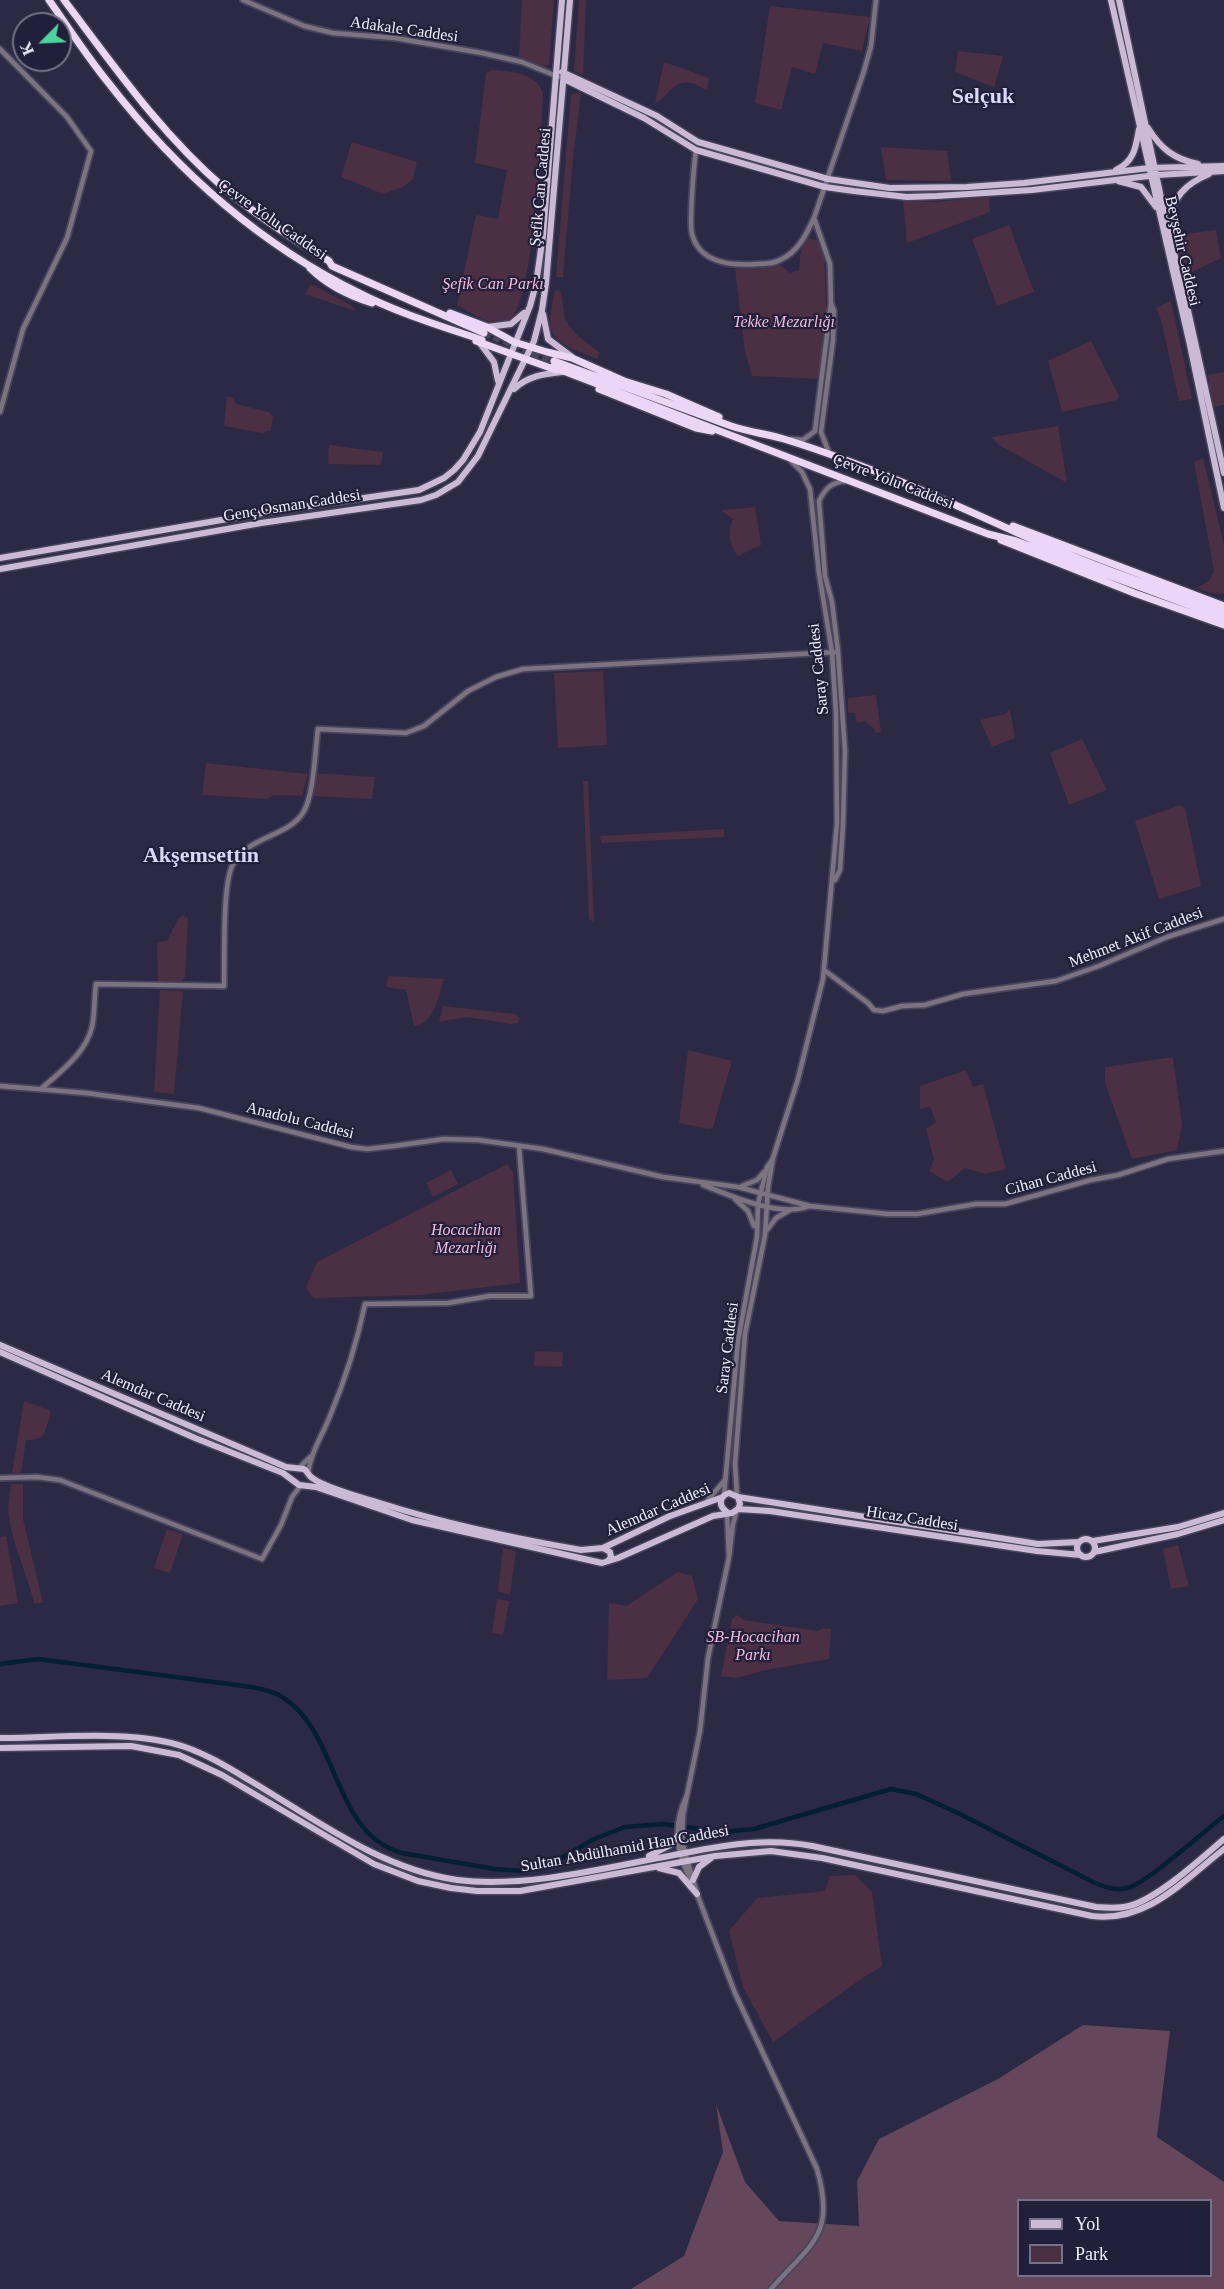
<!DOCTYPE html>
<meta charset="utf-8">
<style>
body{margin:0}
#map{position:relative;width:1224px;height:2289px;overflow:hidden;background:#2c2944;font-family:"Times New Roman",serif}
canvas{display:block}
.legend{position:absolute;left:1017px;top:2199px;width:195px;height:78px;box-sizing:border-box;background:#221f3a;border:2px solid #747288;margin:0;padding:8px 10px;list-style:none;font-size:18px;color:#f0effe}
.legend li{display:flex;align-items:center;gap:12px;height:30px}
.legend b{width:30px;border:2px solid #747288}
.north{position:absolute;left:12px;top:12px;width:60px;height:60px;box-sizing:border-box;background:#221f3a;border:2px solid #747288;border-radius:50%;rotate:246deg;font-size:16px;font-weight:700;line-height:24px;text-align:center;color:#f0effe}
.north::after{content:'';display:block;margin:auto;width:21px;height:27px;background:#4cd49b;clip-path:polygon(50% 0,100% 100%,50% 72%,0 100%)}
</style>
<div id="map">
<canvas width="1224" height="2289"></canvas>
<ul class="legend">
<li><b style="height:8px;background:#cbbad5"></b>Yol</li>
<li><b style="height:16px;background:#4b2f43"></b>Park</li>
</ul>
<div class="north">K</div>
</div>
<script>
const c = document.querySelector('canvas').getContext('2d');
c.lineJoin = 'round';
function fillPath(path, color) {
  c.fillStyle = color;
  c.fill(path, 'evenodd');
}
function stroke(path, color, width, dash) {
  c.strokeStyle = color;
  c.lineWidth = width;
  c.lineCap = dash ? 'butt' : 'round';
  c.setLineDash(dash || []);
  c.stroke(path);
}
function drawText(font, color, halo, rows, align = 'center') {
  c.font = font + ' "Times New Roman",serif';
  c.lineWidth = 4.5;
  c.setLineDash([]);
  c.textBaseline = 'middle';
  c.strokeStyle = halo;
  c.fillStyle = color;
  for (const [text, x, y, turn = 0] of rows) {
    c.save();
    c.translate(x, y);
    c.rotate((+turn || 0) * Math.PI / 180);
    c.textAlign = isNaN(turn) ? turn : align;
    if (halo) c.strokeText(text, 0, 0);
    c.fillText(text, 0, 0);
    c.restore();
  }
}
const green = new Path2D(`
 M522 0H554L549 65 543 66 519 57Z
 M579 0H586L583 75 574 71Z
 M770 6 870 17 862 51 823 43 815 74 792 67 781 110 755 103Z
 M958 51 1003 56 994 87 955 72Z
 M664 62 709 78 707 90C689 81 682 77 667 94 662 98 661 101 655 103Z
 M493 70C512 72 534 72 543 92 541 127 535 307 508 321 493 329 470 312 457 305L476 215 498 219 507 170 475 163 486 73Z
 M581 93 573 159 563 277H556L571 94Z
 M352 142 417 162 413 179 403 187 383 194 341 177Z
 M881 147 947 151 951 181 886 180Z
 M989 197 990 212 907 243 903 201 935 202Z
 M1009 225 1034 292 997 306 972 239Z
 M1216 230 1221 258 1192 272 1183 267 1177 235Z
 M807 238 817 240 824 254 827 328 820 379 752 376 745 351 735 269 781 265 790 273 799 270 801 250Z
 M311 284 351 305 355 311 305 294Z
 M555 290 561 291 565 320 577 335 600 353 597 359C582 353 550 344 550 323 550 312 553 300 555 290Z
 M1171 301 1192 399 1179 401 1161 320 1156 308Z
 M1091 341 1119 396 1117 400 1062 412 1048 361Z
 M1224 372V405L1213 407 1208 375Z
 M227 396 233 398 236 404 269 412 273 416 271 430 262 433 224 426Z
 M1058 426 1067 483 999 445 991 437Z
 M329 445 383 452 381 465 328 464Z
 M1203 458 1224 545V594L1210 593 1196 588 1209 581 1214 571 1194 462Z
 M755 507 761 545 738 556C729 544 727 532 733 519L723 512 722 510Z
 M603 671 607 745 558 748 554 673Z
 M876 695 881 732 875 733V730L865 721 857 723 855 713H848V698Z
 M1010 709 1015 738 992 747 980 720 1005 714Z
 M1082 739 1107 790 1069 805 1050 753Z
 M206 763 308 774 302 796 274 795 267 799 202 795Z
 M315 773 375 777 372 799 312 796Z
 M583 781H588L594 922 589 919Z
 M1180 805 1185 808 1201 886 1159 899 1135 821Z
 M724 829V837L601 843 600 836Z
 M183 915 188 918 185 977 182 981H158L157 942 167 941 178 919Z
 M390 976 444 979C438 996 435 1024 414 1026L406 990 386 987 388 977Z
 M160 990 183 991 174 1094 154 1092Z
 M443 1006 515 1014 520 1019 518 1023 511 1024 467 1017 439 1022Z
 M688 1050 732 1061 713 1127 710 1129 679 1123Z
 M1173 1057 1182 1125 1177 1150 1132 1159 1105 1083V1067Z
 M966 1070 973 1087 983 1084 1006 1169 985 1174 965 1168 948 1182 929 1171 934 1160 926 1129 936 1122 930 1107 920 1109V1086Z
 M507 1164 513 1172 520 1283 420 1295 315 1298 311 1296 306 1287 317 1262Z
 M451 1170 458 1184 433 1197 426 1183Z
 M535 1351 563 1352 562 1367 534 1366Z
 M24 1401 49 1410 51 1414C44 1432 47 1440 26 1440L21 1473H12Z
 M11 1484H23V1519L43 1603H34C27 1574 13 1546 9 1517 7 1506 10 1494 11 1484Z
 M167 1529 183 1534 170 1573 154 1568Z
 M6 1536 18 1603 0 1606V1537Z
 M1178 1545 1189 1586 1171 1589 1163 1549Z
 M503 1548 516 1551 510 1595 498 1591Z
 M678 1572 692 1576 698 1599 647 1678 607 1680 609 1603 626 1606Z
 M497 1599 509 1601 503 1635 492 1633Z
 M737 1615 744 1620 817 1631 824 1628 831 1629 829 1659 766 1670 736 1678 721 1676 732 1619Z
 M855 1875 872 1892 882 1966 861 1979 773 2042 743 1987 729 1931 757 1898 825 1891 830 1876Z`);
const forest = new Path2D(`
 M1083 2025 1170 2031 1157 2137 1224 2182V2289H631L684 2256 723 2152 716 2104 745 2182 779 2221 859 2226 857 2181 879 2139 998 2079ZM1018 2200H1210V2276H1018Z`);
const canal = new Path2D(`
 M0 1664 38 1659 252 1687C262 1689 273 1691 282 1697 340 1732 331 1833 402 1853L495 1869 523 1871 553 1863 594 1839 625 1827 664 1824 721 1832 754 1829 891 1789 916 1794 958 1813 1095 1883C1105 1887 1116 1891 1127 1888 1146 1884 1204 1831 1224 1816`);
const highwayTunnel = new Path2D(`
 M484 333 554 361`);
const minor = new Path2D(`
 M243 0 304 26 333 33 395 38 482 53 522 62 559 77
 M0 49 67 117 91 151 67 238 23 329 0 412
 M696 150C694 164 689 223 692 234 699 263 732 266 757 264 764 264 773 264 780 260 798 252 806 235 814 218
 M791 439 803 440 815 431 831 303
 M829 453 821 432 833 340 834 311 831 303 830 264 814 218 864 71 871 46 876 0
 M835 880 840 870 843 824 845 751 838 652 832 602 825 576 819 501C825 489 831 482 846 481
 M824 970 868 1003 874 1010 883 1011 902 1006 925 1005 963 994 1056 981 1099 966 1167 937 1224 919
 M0 1086 86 1093 199 1108 351 1147 367 1149 394 1146 444 1139 478 1140 543 1149 663 1177 738 1187 810 1206 888 1214H917L976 1204H1005L1091 1180 1118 1175 1168 1159 1224 1151
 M41 1089C60 1072 86 1053 92 1027 95 1013 94 998 96 984L224 986C225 957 222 890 232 866 246 836 290 837 304 811 314 794 315 750 318 729L406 733 424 726 468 691 496 677 523 669 838 652
 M703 1185C731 1196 780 1218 810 1206
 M742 1186 757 1180 764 1172
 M735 1199 748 1211 754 1226
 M767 1230 776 1218 790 1210
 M299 1468 310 1457
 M308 1473C311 1452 322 1436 330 1416 345 1380 357 1342 365 1304L448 1303 490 1296H531L519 1146
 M0 1478 37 1477 60 1480 262 1559 281 1525 292 1497 301 1485
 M724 1495 738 1341 757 1237 758 1204 767 1167 772 1160
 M737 1495 735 1464 745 1334 765 1235 768 1187 773 1158 798 1079 823 979 837 823 836 713 832 652 819 573 810 489 802 472 791 461
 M707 1501 725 1480
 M727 1512 729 1557 733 1524 737 1510
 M687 1795C672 1827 676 1852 692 1883
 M697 1893 682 1842 683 1815 700 1731 708 1658 729 1557
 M697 1894 735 1993 817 2169C836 2236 811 2243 771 2289`);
const major = new Path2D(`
 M1111 0 1190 345 1224 508
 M1119 0 1167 226 1183 288 1224 473
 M562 72 657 116 698 142 828 179 890 188 967 187 1024 183 1149 168 1224 166
 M564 79 644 118 696 150 825 187 854 191 907 197 937 196 1032 190 1157 175 1224 171
 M1148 128C1161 149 1174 159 1198 164
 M1116 170C1134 162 1136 147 1139 129
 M1118 181 1141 187 1156 207
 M1168 223C1173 197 1185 184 1209 174
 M543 314 548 339 572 357
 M487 327 511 324 524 313
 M479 342 494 362 498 381
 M514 389C528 376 543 374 562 372
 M0 558 268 512 419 490 444 478 454 470 463 460 480 432 530 306 536 284 543 235 562 0
 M0 569 261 523 421 500 436 495 458 482 478 456 534 341 542 310 546 283 570 0
 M0 1345 286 1467 304 1469C307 1471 308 1474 310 1476 320 1487 367 1499 383 1504 449 1525 513 1538 581 1550L603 1548 670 1516 723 1497
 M0 1352 195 1438 283 1473 299 1485 316 1487 412 1520 602 1563 618 1558 713 1516 732 1513 738 1509 770 1511 1037 1551 1081 1555
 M738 1497 1038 1544 1079 1542
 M727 1512C718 1506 719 1496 729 1493L738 1497 740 1504 738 1509
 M1077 1548a9 9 0 1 1 18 0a9 9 0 1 1-18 0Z
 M1093 1541 1178 1527 1224 1513
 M603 1548 610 1552 611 1557 608 1561
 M1094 1552 1178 1534 1224 1520
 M0 1738C56 1738 132 1729 185 1747 208 1755 229 1768 249 1780 315 1819 380 1869 457 1880 531 1889 616 1865 690 1852 730 1844 770 1838 812 1846L1096 1907C1107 1908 1118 1909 1129 1906 1157 1899 1201 1859 1224 1839
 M0 1748 131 1746 179 1755 222 1775 374 1864 418 1881 451 1888 477 1891H520L715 1856 771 1851 822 1858 1092 1916C1147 1923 1184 1880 1224 1849
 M649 1856 670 1845 678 1836
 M659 1868 679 1873 697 1894
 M693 1880 699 1867 711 1858`);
const highway = new Path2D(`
 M49 0C68 27 86 55 107 81 175 169 259 244 359 293 398 313 441 326 482 340
 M64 0C114 66 161 134 224 188 257 216 293 239 329 261L332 266 484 333
 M310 268C327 285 350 296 372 303
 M450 313 487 327 514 342 547 352 572 358 624 381 666 394 719 417
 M476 341 556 370
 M554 361 731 426C749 432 767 434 784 439 865 464 943 499 1020 534 1086 564 1156 587 1224 612
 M553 367 988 534 1016 541 1224 618
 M599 389 696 428 712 431
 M1013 526 1224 606
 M1001 540 1134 593 1224 625`);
const streetNames = [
 ["Adakale Caddesi",404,30,8],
 ["Şefik Can Caddesi",541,187,-85],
 ["Çevre Yolu Caddesi",272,220,35],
 ["Beyşehir Caddesi",1182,251,77],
 ["Çevre Yolu Caddesi",893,482,21],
 ["Genç Osman Caddesi",292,506,-9],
 ["Saray Caddesi",819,669,-96],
 ["Mehmet Akif Caddesi",1136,938,-21],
 ["Anadolu Caddesi",300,1121,14],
 ["Cihan Caddesi",1051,1179,-15],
 ["Saray Caddesi",728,1348,-83],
 ["Alemdar Caddesi",153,1396,23],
 ["Alemdar Caddesi",658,1510,-23],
 ["Hicaz Caddesi",912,1519,9],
 ["Sultan Abdülhamid Han Caddesi",625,1849,-10]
];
const parkNames = [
 ["Şefik Can Parkı",493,285],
 ["Tekke Mezarlığı",784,323],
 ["Hocacihan",466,1231],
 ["Mezarlığı",466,1249],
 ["SB-Hocacihan",753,1638],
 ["Parkı",753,1656]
];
const districtNames = [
 ["Selçuk",983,97],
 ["Akşemsettin",201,856]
];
fillPath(green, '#4b2f43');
fillPath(forest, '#65475b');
stroke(canal, '#001f31', 4.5);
stroke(highwayTunnel, '#494760', 7, [7, 3.5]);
stroke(minor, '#47455e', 8);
stroke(major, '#47455e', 9);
stroke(highway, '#47455e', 10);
stroke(minor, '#7c7381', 4.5);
stroke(major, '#cbbad5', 6);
stroke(highway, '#ebd6f7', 7);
drawText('16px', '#f0effe', '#221f3a', streetNames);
drawText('italic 16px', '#f2b9df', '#221f3a', parkNames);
drawText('bold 22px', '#dad7fc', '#221f3a', districtNames);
</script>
